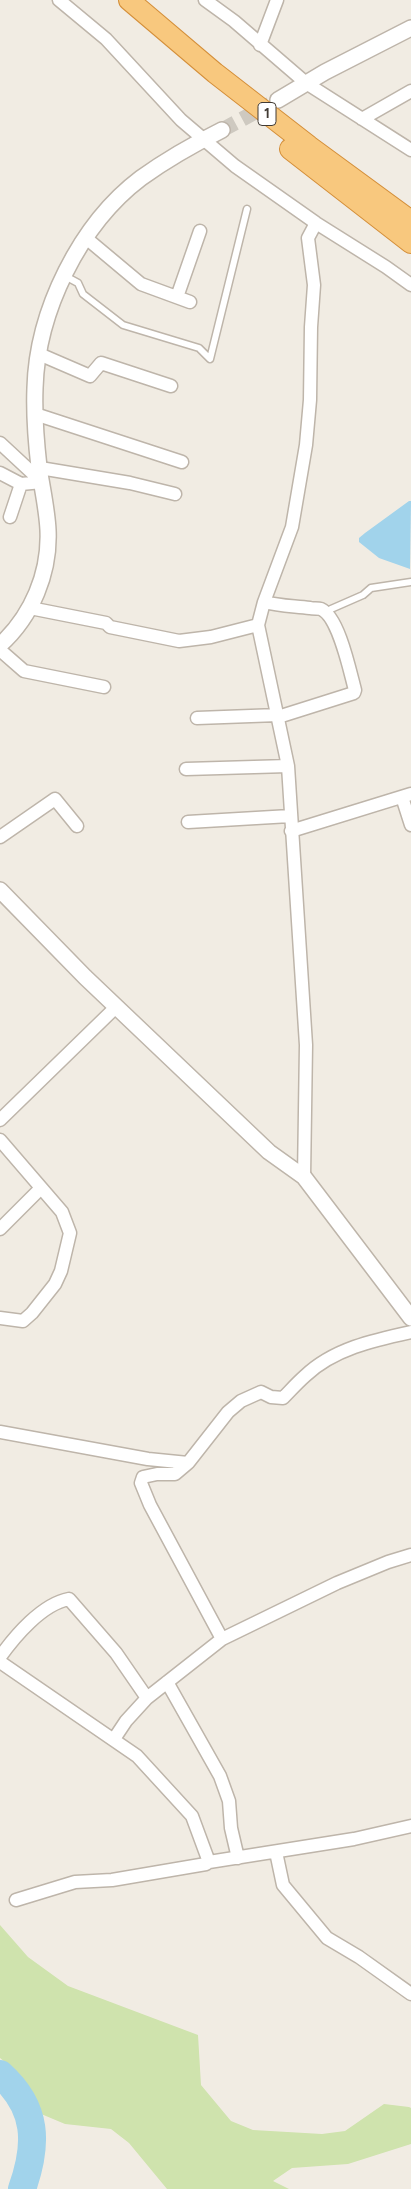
<!DOCTYPE html>
<style>
body{margin:0}
canvas{display:block;background:#f1ece3}
</style>
<canvas width="411" height="2189"></canvas>
<script>
const c = document.querySelector('canvas').getContext('2d');
c.lineJoin = 'round';
function fillPath(path, color) {
  c.fillStyle = color;
  c.fill(path, 'evenodd');
}
function stroke(path, color, width, dash) {
  c.strokeStyle = color;
  c.lineWidth = width;
  c.lineCap = dash ? 'butt' : 'round';
  c.setLineDash(dash || []);
  c.stroke(path);
}
function drawText(font, color, halo, rows, align = 'center') {
  c.font = font + ' Figtree,sans-serif';
  c.lineWidth = 4;
  c.setLineDash([]);
  c.textBaseline = 'middle';
  c.strokeStyle = halo;
  c.fillStyle = color;
  for (const [text, x, y, turn = 0] of rows) {
    c.save();
    c.translate(x, y);
    c.rotate((+turn || 0) * Math.PI / 180);
    c.textAlign = isNaN(turn) ? turn : align;
    if (halo) c.strokeText(text, 0, 0);
    c.fillText(text, 0, 0);
    c.restore();
  }
}
const green = new Path2D(`
 M0 1925 28 1957 68 1986 198 2035 201 2085 231 2121 253 2130 322 2134 345 2131 384 2104 409 2107 411 2108V2144L348 2164 292 2168 273 2181 289 2189H167L129 2143 111 2129 65 2124 34 2111 11 2067 0 2058Z`);
const water = new Path2D(`
 M409 501H411L410 569 379 558 359 542V538L365 533Z`);
const river = new Path2D(`
 M0 2074C38 2108 38 2144 22 2189`);
const tertiaryTunnel = new Path2D(`
 M222 130 270 104`);
const service = new Path2D(`
 M65 276 78 283 83 294 123 325 199 348 210 359 247 209
 M327 613 331 609 363 595 371 588 411 582`);
const minor = new Path2D(`
 M59 0 106 39 181 120 235 166 316 223 386 267 411 285
 M205 0 234 21 306 83 411 150
 M260 45 277 0
 M362 119 411 91
 M86 238 141 284 190 302
 M177 297 200 231
 M39 354 90 376 101 363 171 386
 M35 414 182 462
 M0 443 42 482
 M40 468 130 483 175 494
 M0 473 21 484
 M10 517 21 484 42 482
 M264 602C279 606 294 606 310 608 313 609 318 608 321 609 339 617 350 672 355 690L354 693 278 717
 M30 608 106 623 110 627 179 641 211 637 258 625
 M0 650 24 671 104 687
 M197 718 278 715
 M186 769 288 766
 M402 797 411 825
 M188 822 290 816
 M291 831 411 794
 M0 837 55 799 77 826
 M0 1120 116 1007
 M0 1140 62 1212 70 1233 61 1271 55 1284 32 1313 23 1321 0 1318
 M304 1177 306 1045 288 766 258 625 264 602 292 527 306 445 310 400 311 327 314 285 308 238 316 223
 M0 1229 41 1188
 M0 1432 148 1459 188 1463 228 1412 241 1401 261 1392 271 1397 283 1398C290 1391 297 1383 305 1376 333 1349 374 1340 411 1332
 M188 1463 175 1474H157L143 1477 141 1483 150 1505 222 1639
 M0 1657C15 1636 42 1604 69 1599L116 1653 147 1698
 M0 1662 137 1756 192 1816 209 1862
 M167 1682 220 1776 229 1801 231 1828 238 1858
 M114 1739 126 1721 147 1698 222 1639 337 1583 388 1562 411 1555
 M276 1852 283 1885 327 1938 359 1957 411 1994
 M16 1900 75 1882 112 1880 206 1864 209 1862 354 1839 411 1826`);
const tertiary = new Path2D(`
 M278 100 325 72 411 28
 M0 645C32 616 50 573 48 530 47 509 42 488 39 467 36 441 34 413 35 388 37 311 80 224 141 178 166 160 194 144 222 130
 M0 890 85 977 269 1152 304 1177 411 1318`);
const trunk = new Path2D(`
 M129 0 215 73 309 146 411 221
 M290 149 411 243`);
const shields = [
 [267,114,18]
];
const shieldNames = [
 ["1",267,114]
];
fillPath(green, '#cfe3ad');
fillPath(water, '#a1d3eb');
stroke(river, '#a1d3eb', 28);
stroke(tertiaryTunnel, '#cec9c0', 15, [15, 8]);
stroke(service, '#beb5aa', 9);
stroke(minor, '#beb5aa', 15);
stroke(tertiary, '#beb5aa', 18);
stroke(trunk, '#d48f3a', 22);
stroke(service, '#fff', 6);
stroke(minor, '#fff', 12);
stroke(tertiary, '#fff', 15);
stroke(trunk, '#f8c87e', 20);
for (const [x, y, w] of shields) {
  const box = new Path2D();
  box.roundRect(x - w / 2, y - 11.5, w, 23, 4);
  c.fillStyle = '#fff';
  c.fill(box);
  stroke(box, '#423b34', 1);
}
drawText('bold 14px', '#423b34', null, shieldNames);
</script>
